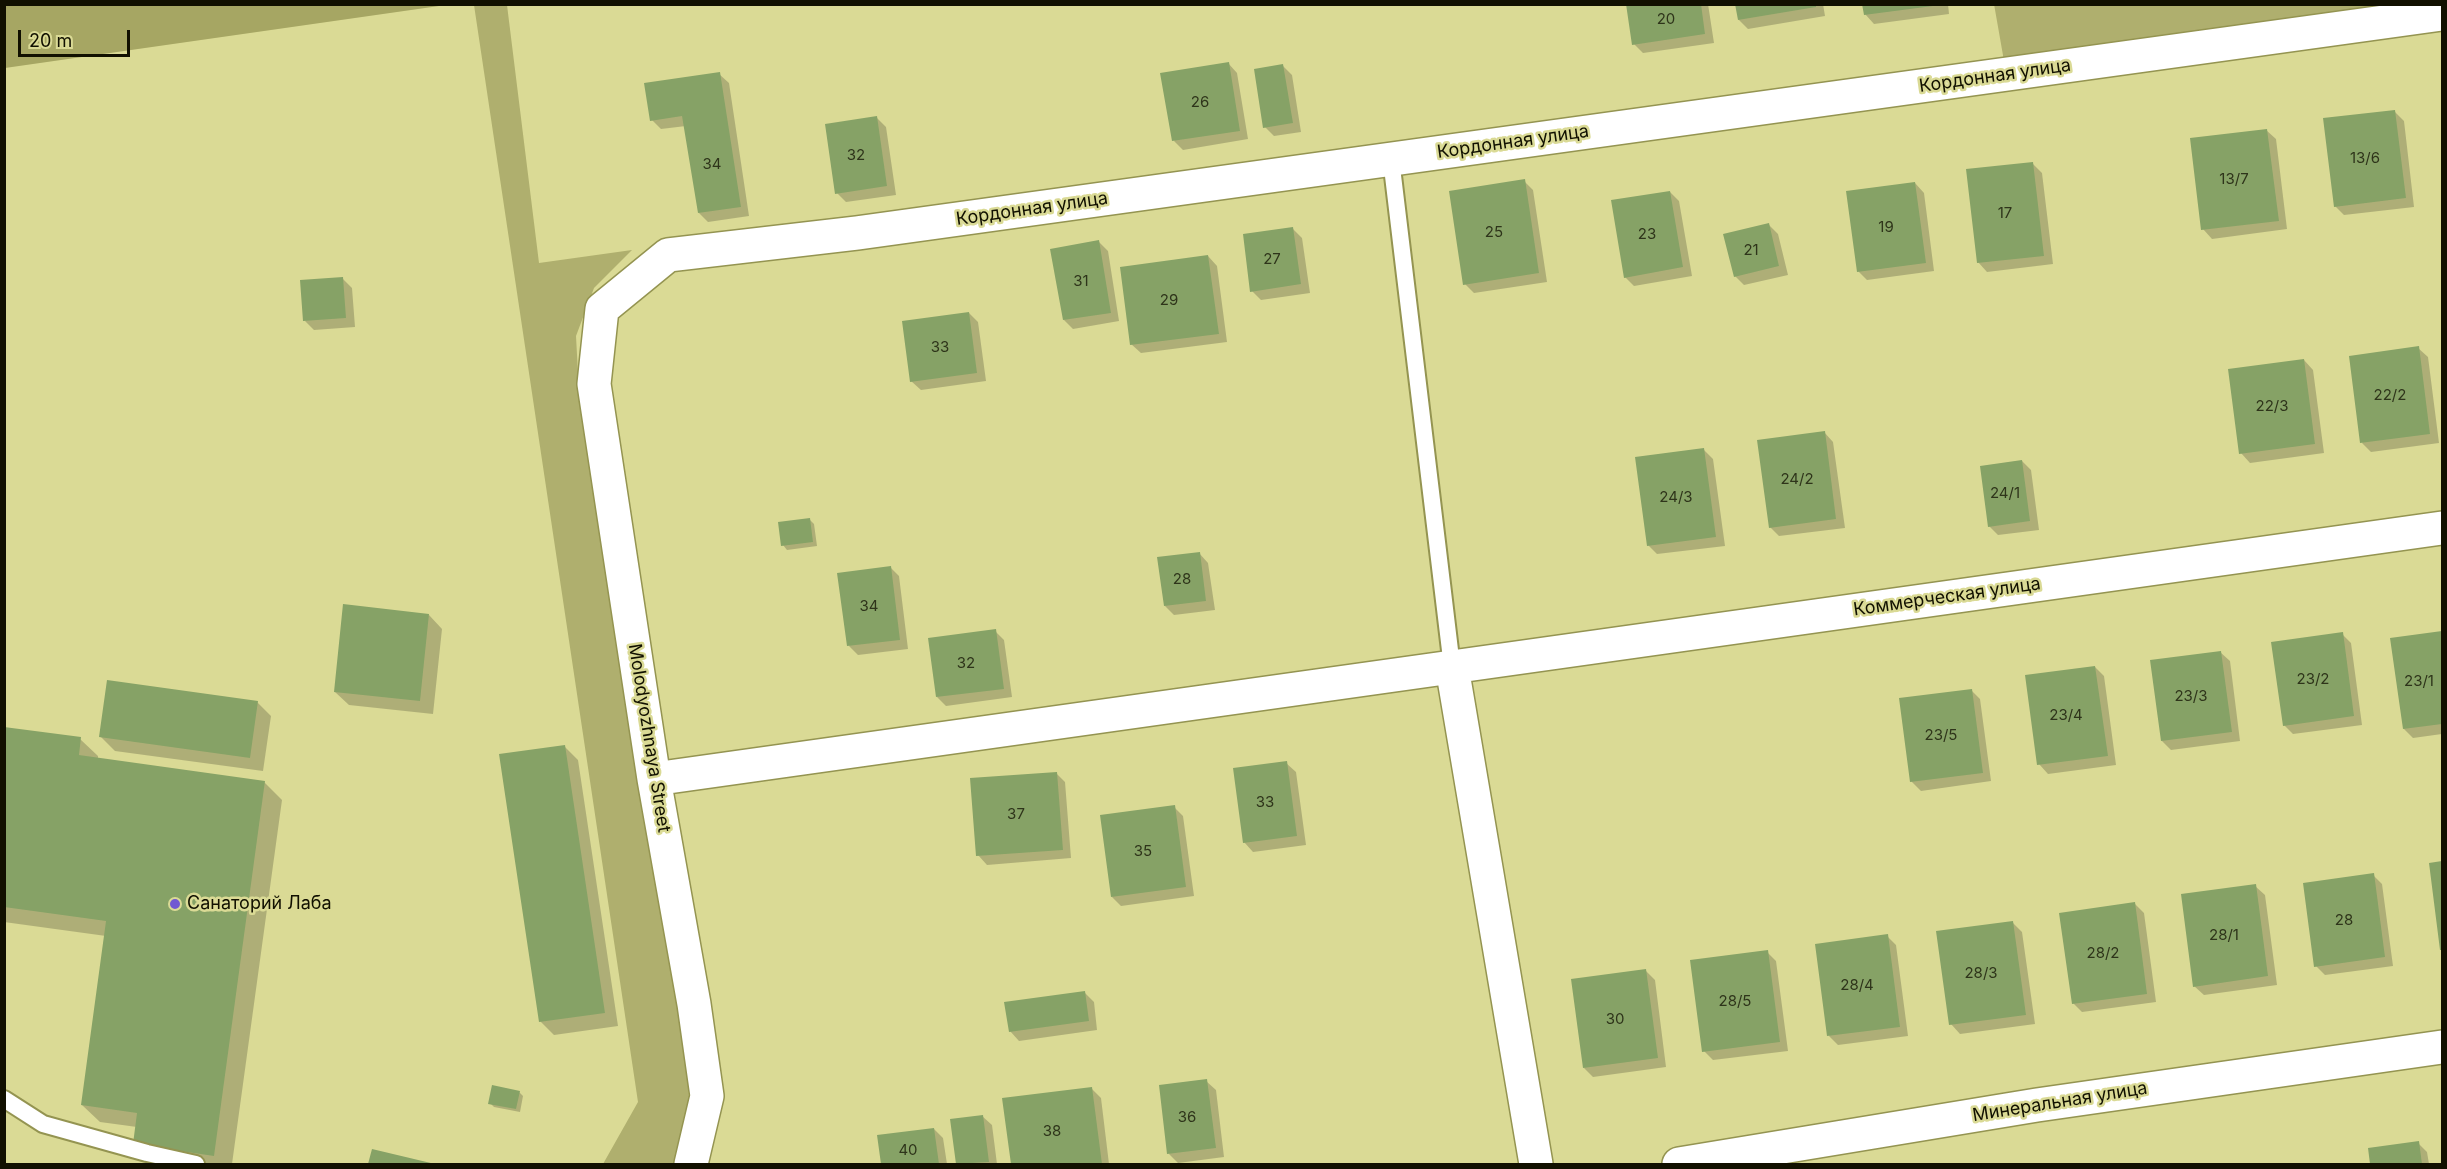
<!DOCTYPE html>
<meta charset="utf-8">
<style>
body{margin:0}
#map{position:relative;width:2447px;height:1169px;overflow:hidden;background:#dada95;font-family:Inter,sans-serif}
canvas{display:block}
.frame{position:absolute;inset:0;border:6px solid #111000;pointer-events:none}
.scale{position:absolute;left:18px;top:30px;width:112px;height:27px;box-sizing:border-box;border:3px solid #111000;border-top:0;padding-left:8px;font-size:18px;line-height:21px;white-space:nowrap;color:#111000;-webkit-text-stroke:4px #dada95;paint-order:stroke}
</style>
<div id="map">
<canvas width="2447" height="1169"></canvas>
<div class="frame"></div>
<div class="scale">20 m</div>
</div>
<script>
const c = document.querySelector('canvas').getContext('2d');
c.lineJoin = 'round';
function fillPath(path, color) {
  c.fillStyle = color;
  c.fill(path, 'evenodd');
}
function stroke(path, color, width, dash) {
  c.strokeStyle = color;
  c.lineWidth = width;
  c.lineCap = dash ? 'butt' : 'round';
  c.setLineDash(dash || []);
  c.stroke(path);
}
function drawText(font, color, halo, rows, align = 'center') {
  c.font = font + ' Inter,sans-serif';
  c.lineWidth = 5;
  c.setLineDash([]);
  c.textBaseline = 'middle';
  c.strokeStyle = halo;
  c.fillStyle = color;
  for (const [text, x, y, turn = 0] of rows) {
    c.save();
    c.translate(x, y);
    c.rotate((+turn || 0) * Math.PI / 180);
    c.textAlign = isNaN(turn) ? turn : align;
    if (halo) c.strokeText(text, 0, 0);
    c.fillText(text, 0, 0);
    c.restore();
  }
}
const green = new Path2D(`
 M1994 4 2408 5 2004 61Z
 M474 5H507L539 263 632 250 594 288 576 336 579 392 685 1018 689 1097 675 1164H603L638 1102Z`);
const forest = new Path2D(`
 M5 4H446V5L5 68Z`);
const shadow = new Path2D(`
 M1628 4H1708L1714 43 1643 53 1634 44Z
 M1736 4H1823L1825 16 1748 29 1739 20Z
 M1864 4H1948L1949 14 1874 24 1865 14Z
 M1228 63 1237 73 1248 139 1183 150 1174 141Z
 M1282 65 1292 75 1301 132 1274 136 1265 127Z
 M719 74 729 83 749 216 708 222 699 213 686 126 661 129 652 120Z
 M2395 112 2404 121 2414 207 2344 215 2335 206Z
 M876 117 886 127 896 195 846 202 837 193Z
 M2266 130 2276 139 2287 229 2212 239 2203 229Z
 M2033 164 2042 173 2053 264 1987 272 1978 262Z
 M1524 181 1533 190 1547 282 1474 293 1465 284Z
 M1915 183 1924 193 1934 271 1867 280 1858 271Z
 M1670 192 1679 201 1692 276 1634 286 1625 277Z
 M1769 225 1778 234 1788 275 1744 285 1735 276Z
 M1293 229 1302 238 1310 293 1261 300 1252 291Z
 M1099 242 1108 251 1119 321 1073 329 1064 320Z
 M1208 256 1217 266 1227 342 1141 353 1131 344Z
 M343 279 352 288 355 327 314 330 305 321Z
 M969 313 978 322 986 381 921 390 911 381Z
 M2418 348 2428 357 2439 443 2371 452 2362 443Z
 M2304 360 2313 370 2324 453 2250 463 2241 453Z
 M1824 432 1833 442 1845 528 1779 536 1770 527Z
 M1704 450 1713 459 1725 546 1657 554 1648 545Z
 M2022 461 2031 470 2039 530 1998 535 1989 526Z
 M810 520 814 524 817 546 787 550 783 545Z
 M1199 553 1208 563 1215 610 1174 615 1165 606Z
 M890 567 899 576 908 649 858 655 849 646Z
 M429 615 442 629 433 714 349 705 335 692Z
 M995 631 1004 640 1012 697 946 706 937 697Z
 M2442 632V734L2413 738 2404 729 2392 639Z
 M2342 634 2351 643 2362 725 2293 734 2284 725Z
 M2220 652 2230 661 2240 741 2171 750 2162 741Z
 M2095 667 2104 676 2116 765 2048 774 2039 764Z
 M1971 690 1980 699 1991 781 1921 791 1911 781Z
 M257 702 271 716 263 771 115 751 101 737Z
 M4 728 80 739 98 756V759L264 782 282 800 232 1164H174L137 1127 100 1122 82 1105 106 936 4 922Z
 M564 746 578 760 618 1026 554 1035 540 1021Z
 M1286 763 1296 772 1306 845 1253 852 1244 842Z
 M1056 773 1065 782 1071 858 987 865 978 855Z
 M1174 807 1183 816 1194 896 1121 906 1112 897Z
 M2442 863V951L2430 865Z
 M2373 875 2382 884 2393 966 2325 975 2316 966Z
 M2255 886 2265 895 2277 985 2204 995 2194 986Z
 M2135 904 2144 913 2156 1002 2082 1012 2073 1003Z
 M2013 923 2022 932 2035 1024 1960 1034 1951 1024Z
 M1887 936 1896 945 1908 1036 1838 1045 1829 1036Z
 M1767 952 1776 961 1788 1051 1713 1060 1704 1051Z
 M1646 971 1655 980 1666 1067 1593 1077 1584 1068Z
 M1085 993 1094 1002 1097 1030 1019 1041 1010 1031Z
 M1206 1081 1216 1090 1224 1157 1178 1163 1169 1154Z
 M1091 1088 1101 1098 1109 1164H1012L1004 1100Z
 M519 1092 523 1096 520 1112 494 1107 490 1103Z
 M982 1116 992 1125 997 1164H957L951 1121Z
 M934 1129 943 1138 947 1164H882L878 1136Z
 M2418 1143 2427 1152 2429 1164H2372L2370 1149Z
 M373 1151 432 1164H370Z`);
const building = new Path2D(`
 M1626 4H1701L1705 34 1632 45Z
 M1735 4H1816V7L1738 20Z
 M1862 4H1933V6L1864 15Z
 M1229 62 1240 131 1172 141 1160 73Z
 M1283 64 1293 123 1263 128 1254 69Z
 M720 72 741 207 698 213 682 116 650 121 644 83Z
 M2395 110 2406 198 2334 207 2323 118Z
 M877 116 887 186 835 194 825 124Z
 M2267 129 2279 221 2201 230 2190 138Z
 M2033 162 2044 256 1977 263 1966 169Z
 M1525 179 1539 273 1463 285 1449 191Z
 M1915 182 1926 263 1857 272 1846 191Z
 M1670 191 1683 267 1624 278 1611 200Z
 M1769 223 1779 266 1734 277 1723 234Z
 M1293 227 1301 284 1250 292 1243 234Z
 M1099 240 1111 313 1063 320 1050 249Z
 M1208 255 1219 334 1130 345 1120 267Z
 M343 277 346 318 303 321 300 280Z
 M969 312 977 373 910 382 902 321Z
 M2419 346 2430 434 2360 443 2349 356Z
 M2304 359 2315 444 2239 454 2228 369Z
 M1825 431 1836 519 1769 528 1757 440Z
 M1704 448 1716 537 1647 546 1635 457Z
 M2022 460 2030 521 1988 527 1980 466Z
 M810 518 813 542 781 546 778 522Z
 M1200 552 1206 601 1164 606 1157 557Z
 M891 566 900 640 847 646 837 573Z
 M343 604 429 614 420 701 334 692Z
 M996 629 1004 689 936 697 928 638Z
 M2442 631V724L2403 729 2390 638Z
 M2343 632 2354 716 2283 726 2271 642Z
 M2221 651 2232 732 2161 741 2150 660Z
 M2095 666 2108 756 2037 765 2025 675Z
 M107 680 258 701 250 758 99 737Z
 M1972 689 1983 773 1910 782 1899 698Z
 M4 727 81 737 79 755 265 781 214 1156 133 1144 137 1113 81 1105 106 921 4 907Z
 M565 745 605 1013 539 1022 499 754Z
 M1287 761 1297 836 1243 843 1233 768Z
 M1057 772 1063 850 976 856 970 778Z
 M1175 805 1186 887 1111 897 1100 815Z
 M2442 861V950H2440L2429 863Z
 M2374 873 2385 957 2314 967 2303 883Z
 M2256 884 2268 976 2193 987 2181 894Z
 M2135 902 2147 994 2072 1004 2059 913Z
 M2013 921 2026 1015 1949 1025 1936 931Z
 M1888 934 1900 1027 1827 1036 1815 944Z
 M1768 950 1780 1042 1702 1052 1690 960Z
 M1646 969 1658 1058 1583 1068 1571 979Z
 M1085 991 1089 1021 1009 1032 1004 1002Z
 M1207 1079 1216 1148 1167 1154 1159 1085Z
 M492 1085 520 1091 516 1109 488 1104Z
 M1092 1087 1102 1164H1011L1002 1098Z
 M983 1115 989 1162 956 1164 950 1119Z
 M934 1128 939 1164H881L877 1135Z
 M2419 1141 2422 1164H2370L2368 1148Z
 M372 1149 435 1164H368Z`);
const service = new Path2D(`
 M1391 159 1452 667
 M4 1099 43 1124 147 1153 196 1164`);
const minor = new Path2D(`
 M1452 667 1536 1164
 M654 779 2442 528
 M691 1164 707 1096 694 1004 654 779 594 384 602 309 668 255 857 233 2442 14
 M1679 1164 2037 1105 2442 1047`);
const markers = [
 [175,904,6,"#7158d2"]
];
const numberNames = [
 ["20",1666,19],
 ["26",1200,102],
 ["32",856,155],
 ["13/6",2365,158],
 ["34",712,164],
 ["13/7",2234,179],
 ["17",2005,213],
 ["19",1886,227],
 ["25",1494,232],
 ["23",1647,234],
 ["21",1751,250],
 ["27",1272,259],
 ["31",1081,281],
 ["29",1169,300],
 ["33",940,347],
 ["22/2",2390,395],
 ["22/3",2272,406],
 ["24/2",1797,479],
 ["24/1",2005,493],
 ["24/3",1676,497],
 ["28",1182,579],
 ["34",869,606],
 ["32",966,663],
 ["23/2",2313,679],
 ["23/1",2419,681],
 ["23/3",2191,696],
 ["23/4",2066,715],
 ["23/5",1941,735],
 ["33",1265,802],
 ["37",1016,814],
 ["35",1143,851],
 ["28",2344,920],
 ["28/1",2224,935],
 ["28/2",2103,953],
 ["28/3",1981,973],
 ["28/4",1857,985],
 ["28/5",1735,1001],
 ["30",1615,1019],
 ["36",1187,1117],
 ["38",1052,1131],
 ["40",908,1150]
];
const streetNames = [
 ["Кордонная улица",1995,76,-8],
 ["Кордонная улица",1513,142,-8],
 ["Кордонная улица",1032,209,-8],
 ["Коммерческая улица",1947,597,-8],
 ["Molodyozhnaya Street",649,738,81],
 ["Минеральная улица",2060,1102,-9]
];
const poiNames = [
 ["Санаторий Лаба",187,904]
];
fillPath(green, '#afaf6e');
fillPath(forest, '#a6a663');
fillPath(shadow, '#0003');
fillPath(building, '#86a266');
stroke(service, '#949451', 20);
stroke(minor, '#949451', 36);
stroke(service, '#fff', 16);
stroke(minor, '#fff', 33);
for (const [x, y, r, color] of markers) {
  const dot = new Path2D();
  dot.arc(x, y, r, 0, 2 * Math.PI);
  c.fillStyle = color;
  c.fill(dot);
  stroke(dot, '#dada95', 2);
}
drawText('15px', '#2e341a', null, numberNames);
drawText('18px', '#111000', '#dada95', streetNames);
drawText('18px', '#111000', '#dada95', poiNames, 'left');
</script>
